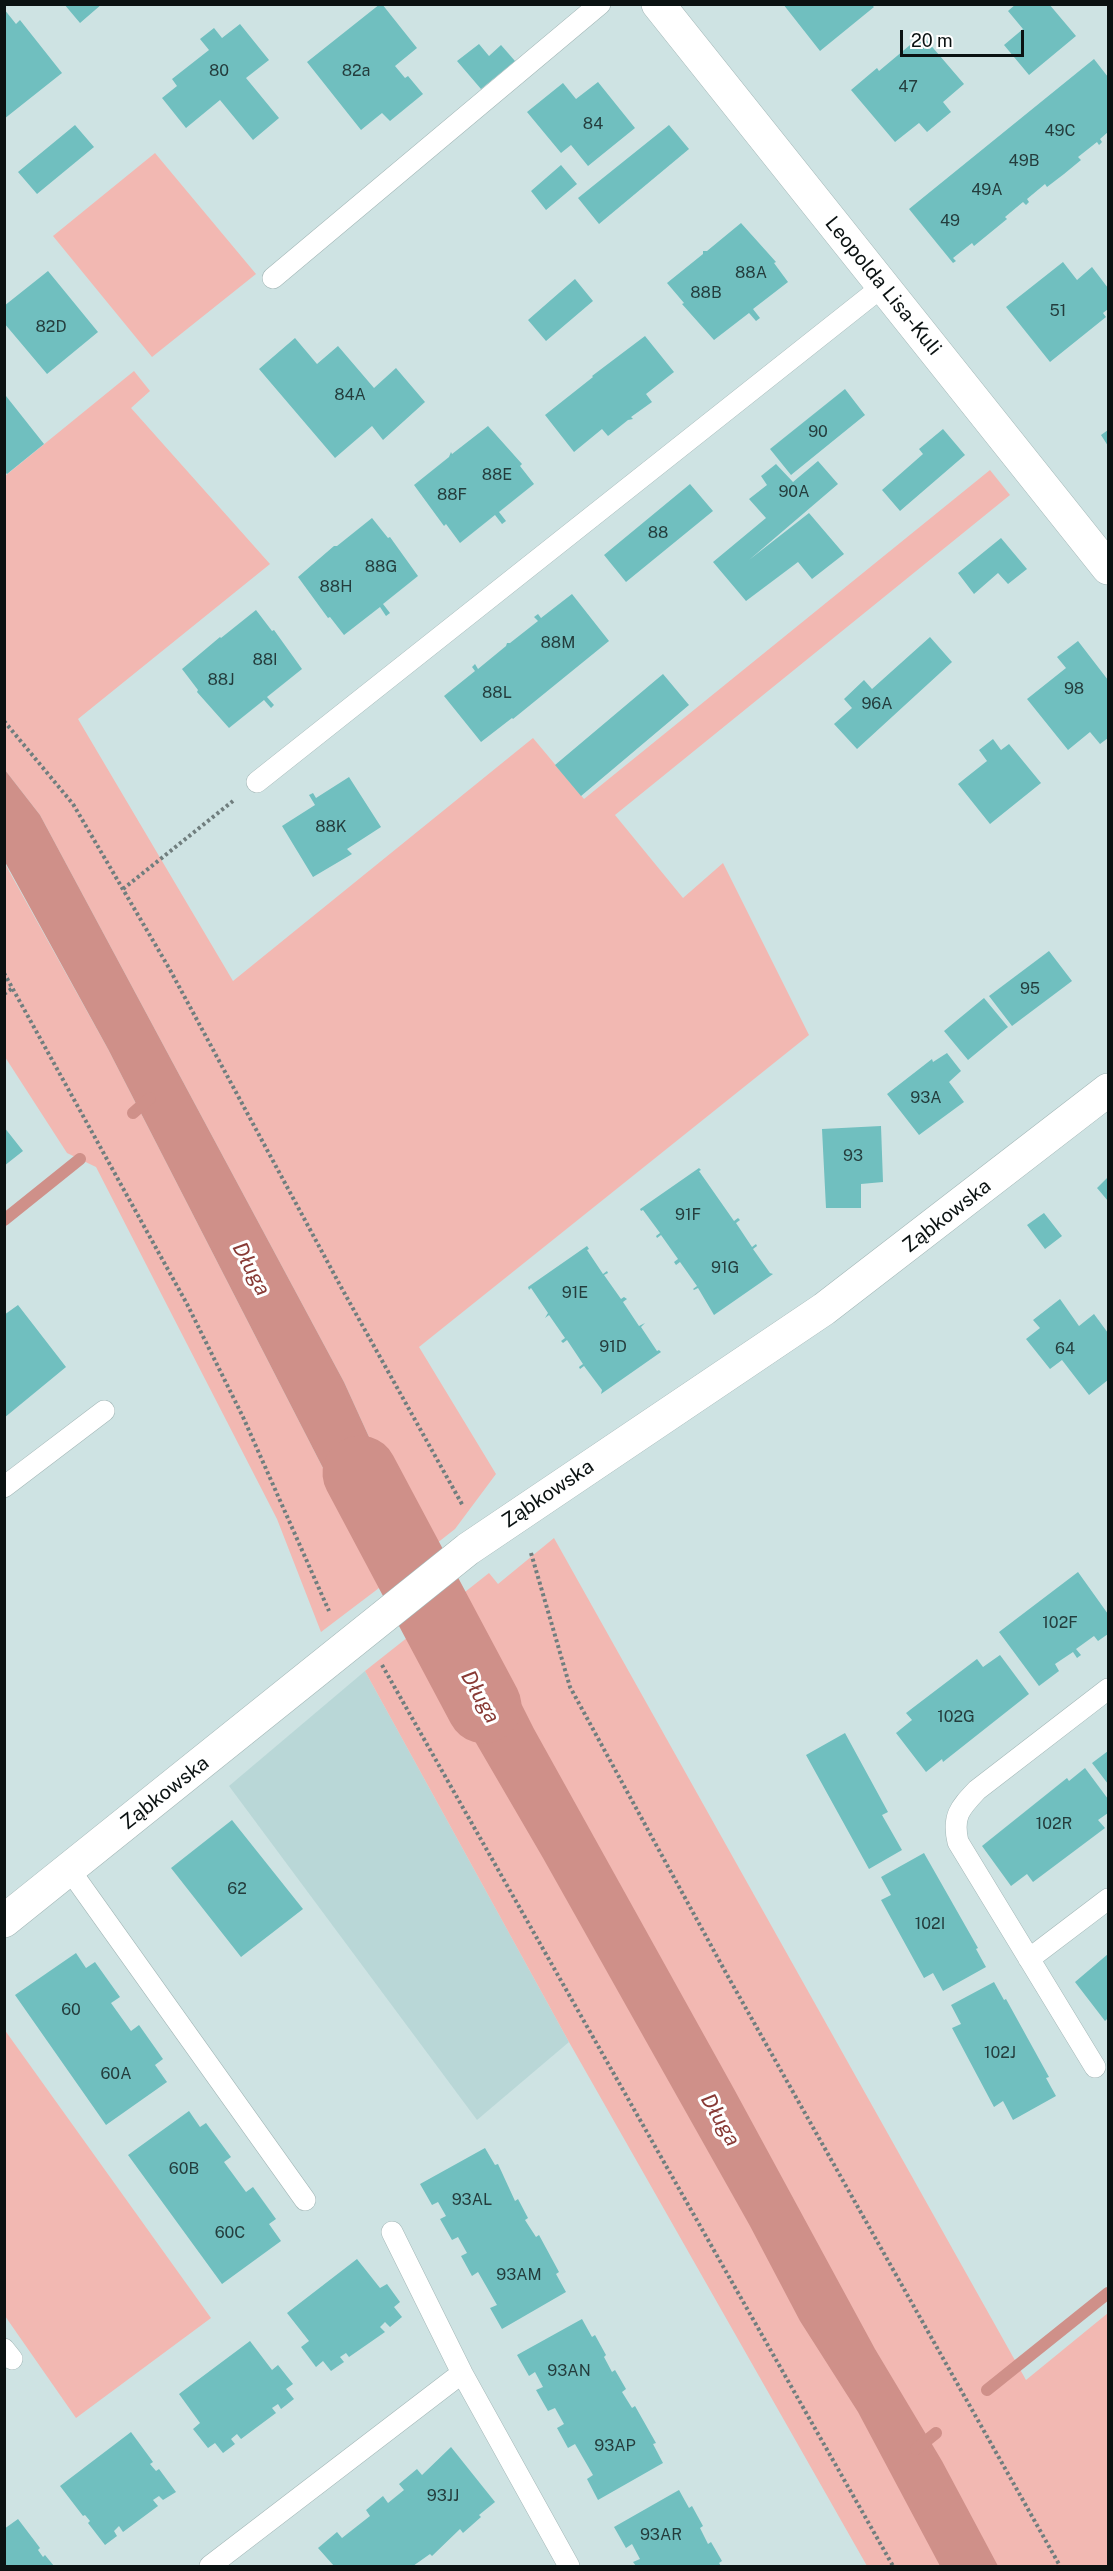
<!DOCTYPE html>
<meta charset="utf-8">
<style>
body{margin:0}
#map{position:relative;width:1113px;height:2571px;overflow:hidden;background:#cee3e3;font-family:"Public Sans",sans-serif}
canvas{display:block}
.frame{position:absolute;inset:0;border:6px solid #0b1212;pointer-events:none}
.scale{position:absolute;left:900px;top:30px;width:124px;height:27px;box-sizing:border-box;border:3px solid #0b1212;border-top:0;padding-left:8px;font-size:18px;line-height:21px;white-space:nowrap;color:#0b1212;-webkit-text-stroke:4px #fff;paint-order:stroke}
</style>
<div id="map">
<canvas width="1113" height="2571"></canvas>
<div class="frame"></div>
<div class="scale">20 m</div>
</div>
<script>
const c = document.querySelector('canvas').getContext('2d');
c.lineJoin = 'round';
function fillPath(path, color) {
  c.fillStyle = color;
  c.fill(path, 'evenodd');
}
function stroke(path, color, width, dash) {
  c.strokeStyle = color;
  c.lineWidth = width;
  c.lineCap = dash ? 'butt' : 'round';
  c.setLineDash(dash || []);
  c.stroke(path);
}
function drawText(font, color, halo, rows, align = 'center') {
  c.font = font + ' "Public Sans",sans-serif';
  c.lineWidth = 6;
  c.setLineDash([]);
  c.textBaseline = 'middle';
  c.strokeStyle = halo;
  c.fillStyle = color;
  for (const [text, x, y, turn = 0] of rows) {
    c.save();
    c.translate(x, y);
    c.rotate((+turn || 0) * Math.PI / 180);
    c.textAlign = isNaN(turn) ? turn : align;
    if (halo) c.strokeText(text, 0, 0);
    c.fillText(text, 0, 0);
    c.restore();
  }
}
const built = new Path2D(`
 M365 1671 569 2042 477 2120 229 1786Z`);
const green = new Path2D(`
 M155 153 256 274 152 357 53 236Z
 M134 371 150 391 131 408 270 564 78 719 233 981 533 738 584 799 990 470 1010 495 615 815 683 898 723 863 809 1035 419 1347 496 1474 455 1529 427 1551 415 1538 344 1382 40 815 5 770V476Z
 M4 862 108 1049 383 1585 321 1632 277 1519 96 1167 67 1153 5 1057Z
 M554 1538 1026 2380 1108 2313V2566H867L569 2042 365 1671 489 1573 498 1584Z
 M4 2029 211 2318 76 2418 5 2316Z`);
const water = new Path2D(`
 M5 770 40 815 344 1382 415 1538 427 1551 383 1585 108 1049 5 862Z
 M465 1592 534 1729 734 2089 875 2349 942 2461 998 2566H940L858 2412 800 2321 750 2226 543 1858 412 1633Z`);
const stream = new Path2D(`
 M133 1113 150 1098
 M4 1220 80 1159
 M987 2390 1108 2293
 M916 2449 936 2433`);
const river = new Path2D(`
 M360 1473 484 1706`);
const building = new Path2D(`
 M64 4H102L80 23Z
 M380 4H382L417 48 395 66 405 78 408 76 423 94 390 121 382 113 361 130 307 62Z
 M783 4H871L874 7 820 51Z
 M1016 4H1049L1076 36 1029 75 1004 45 1023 29 1008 11Z
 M4 9 16 24 20 20 62 73 4 119Z
 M240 24 269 60 246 78 279 118 253 140 220 100 186 128 162 98 177 86 172 79 209 50 200 39 214 28 222 38Z
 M922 35 964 84 943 102 951 112 927 132 919 123 895 142 851 90 877 68 879 71Z
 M479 44 489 56 501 45 515 61 481 89 457 61Z
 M1094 59 1108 77V132L1100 139 1102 142 1099 145 1097 142 1078 157 1081 160 1064 174 1047 187 1045 184 1027 199 1029 202 1026 205 1023 202 1005 217 1007 219 974 246 972 243 953 258 956 261 953 263 909 209Z
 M598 82 635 128 588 166 571 145 561 153 527 112 563 83 576 99Z
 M75 125 94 147 37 194 18 172Z
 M669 125 689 149 599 224 578 198Z
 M561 165 577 184 546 210 531 191Z
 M741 223 776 262 774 263 788 282 753 309 760 318 756 321 749 313 714 340 682 304 684 303 667 283 703 254V251H707Z
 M1063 262 1077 280 1092 267 1108 288V309L1103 313 1106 317 1050 362 1006 307Z
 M48 271 98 332 47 374 4 323V306Z
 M575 279 593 301 546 341 528 320Z
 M645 336 674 372 646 394 652 402 631 417 633 419 628 420 608 436 602 429 574 452 545 415 593 377 592 376Z
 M295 338 317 364 338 346 374 388 396 368 425 402 383 440 372 426 335 458 259 369Z
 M845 389 865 415 791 475 770 449Z
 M6 396 44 444 7 474 4 471Z
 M488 426 522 464 520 466 534 484 499 512 506 521 502 524 495 515 460 543 446 524 444 526 414 485 449 457 451 452 452 454Z
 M943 429 965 455 900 511 882 490 923 454 919 449Z
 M1108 430V446L1101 435Z
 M818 461 838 484 749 560 809 513 844 554 812 579 798 562 746 601 713 562 766 518 749 499 767 485 761 476 776 464 793 482Z
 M690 484 713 511 626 582 604 555Z
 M372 518 388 538 390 537 418 576 383 604 390 613 386 616 380 607 344 635 330 617 328 618 298 577 334 546H337Z
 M1001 538 1027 569 1008 584 998 573 974 594 958 573Z
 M572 594 609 641 513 719 512 718 481 742 444 696 475 671 472 667 475 664 478 669 506 646 507 643H510L538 621 534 617 538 614 541 618Z
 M256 610 272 631 274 630 302 669 267 697 274 705 271 708 264 700 229 728 197 692 198 690 182 669 220 637 221 638Z
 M930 637 952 662 857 749 834 724 852 708 844 699 864 680 872 689Z
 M1078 641 1108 680V738L1100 744 1090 732 1068 750 1027 699 1066 668 1057 657Z
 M663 674 689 705 581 796 555 765Z
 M993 739 1001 750 1009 744 1041 783 990 824 958 784 987 761 979 750Z
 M349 777 381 827 347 849 352 854 313 877 282 826 315 805 309 795 313 793 316 798Z
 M1049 951 1072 981 1012 1026 989 996Z
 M984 998 1008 1027 968 1060 944 1031Z
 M947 1053 961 1071 949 1082 964 1102 919 1135 887 1094 932 1059 933 1062Z
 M881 1126 883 1182 861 1184V1208H826L822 1129Z
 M4 1127 23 1151 4 1166Z
 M699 1168 701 1170 699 1171 734 1221 738 1218 740 1220 736 1223 752 1247 756 1244 757 1246 753 1249 770 1273 773 1274 714 1315 698 1288 694 1290 693 1289 697 1286 680 1262 676 1265 674 1262 678 1259 661 1235 657 1238 656 1236 660 1233 643 1210 641 1211 640 1209Z
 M1108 1177V1201L1097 1188Z
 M1044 1213 1062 1236 1045 1249 1027 1225Z
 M587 1246 589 1249 587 1250 603 1274 607 1271 608 1273 604 1275 621 1299 624 1297 627 1299 623 1302 639 1326 645 1323 641 1327 657 1351 659 1350 661 1352 601 1394 602 1390 584 1366 580 1369 579 1367 583 1364 567 1340 563 1343 561 1341 565 1338 549 1315 545 1318 548 1313 531 1288 529 1290 528 1287Z
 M1060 1299 1079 1326 1094 1314 1108 1333V1380L1089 1395 1062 1360 1050 1369 1026 1339 1040 1328 1033 1320Z
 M18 1305 66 1367 4 1418V1315Z
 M1078 1572 1108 1614V1634L1098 1641 1094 1636 1076 1649 1081 1655 1077 1658 1073 1652 1055 1664 1059 1671 1039 1686 999 1632Z
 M1000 1655 1029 1694 943 1762 942 1759 926 1772 896 1733 912 1720 906 1713 977 1659 983 1667Z
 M845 1733 888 1812 882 1815 902 1850 869 1869 806 1755Z
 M1108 1751V1784L1092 1763Z
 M1085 1768 1108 1799V1813L1098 1820 1105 1828 1033 1882 1027 1874 1011 1886 982 1846 1067 1778 1069 1781Z
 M232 1820 303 1909 241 1957 171 1868Z
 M924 1853 978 1948 976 1949 986 1967 943 1991 933 1973 924 1978 881 1900 891 1895 881 1877Z
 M76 1953 86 1968 95 1962 120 1997 111 2003 131 2031 139 2025 163 2059 155 2065 167 2082 106 2125 15 1995Z
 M1108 1954V2018L1105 2021 1075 1982Z
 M994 1982 1004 2000 1006 1999 1049 2077 1046 2078 1056 2096 1013 2120 1003 2101 994 2107 952 2028 961 2024 951 2005Z
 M189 2111 200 2127 206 2123 231 2157 224 2162 246 2192 253 2187 276 2219 269 2224 281 2241 222 2284 128 2155Z
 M485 2148 495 2165 498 2164 515 2201 518 2199 528 2218 525 2220 536 2237 539 2235 559 2272 556 2274 566 2292 502 2329 490 2308 497 2305 478 2272 472 2276 461 2256 467 2253 458 2237 452 2240 440 2219 446 2216 438 2202 432 2205 420 2184Z
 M357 2259 380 2288 387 2284 400 2302 394 2307 402 2317 390 2327 385 2322 380 2327 385 2332 349 2357 346 2353 340 2357 344 2362 331 2371 323 2361 316 2367 301 2347 309 2341 287 2313Z
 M582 2319 592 2337 595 2335 606 2355 604 2357 612 2372 615 2370 626 2389 622 2392 632 2408 635 2406 656 2443 653 2444 663 2463 598 2500 587 2479 593 2475 575 2444 568 2448 557 2428 564 2424 555 2408 548 2411 536 2390 543 2387 535 2372 529 2376 517 2355Z
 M250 2341 272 2370 278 2365 293 2384 286 2389 294 2399 281 2409 278 2404 272 2408 276 2413 241 2439 237 2434 231 2439 235 2444 223 2453 215 2443 208 2448 193 2429 200 2423 179 2394Z
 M131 2432 153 2462 150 2464 156 2471 159 2469 176 2492 163 2500 159 2496 153 2500 158 2506 123 2532 119 2526 114 2531 117 2536 105 2545 88 2523 90 2521 85 2515 83 2516 60 2486Z
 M451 2447 495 2502 479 2515 481 2517 463 2533 460 2529 432 2556 430 2554 413 2566H334L318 2548 337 2532 342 2538 370 2516 366 2510 383 2496 388 2503 404 2490 399 2484 417 2469 422 2475Z
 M679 2490 689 2508 692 2506 703 2526 700 2528 708 2544 711 2542 722 2561 719 2563 721 2566H636L633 2562 640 2559 632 2544 626 2548 614 2527Z
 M18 2519 40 2548 38 2550 43 2557 45 2555 54 2566H4V2529Z`);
const path = new Path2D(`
 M4 721 73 804 169 968 341 1287 463 1506
 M123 889 233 801
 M4 973 187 1304 243 1417 329 1611
 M4 994 13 988
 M531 1553 570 1687 726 1973 1060 2566
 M382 1665 893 2566`);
const lane = new Path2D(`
 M273 278 600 4
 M257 782 883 286
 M4 1487 104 1411
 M69 1869 305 2200
 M1029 1959 1108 1899
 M1095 2067 958 1842C952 1816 960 1808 977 1790L1108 1689
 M392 2232 462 2373 569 2566
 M4 2349 12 2359
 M210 2566 462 2373`);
const street = new Path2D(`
 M658 4 1108 568
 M4 1921 468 1549 824 1309 1108 1090`);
const numberNames = [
 ["80",219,71],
 ["82a",356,71],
 ["47",908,87],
 ["84",593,124],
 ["49C",1060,131],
 ["49B",1024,161],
 ["49A",987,190],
 ["49",950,221],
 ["88A",751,273],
 ["88B",706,293],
 ["51",1058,311],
 ["82D",51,327],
 ["84A",350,395],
 ["90",818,432],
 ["88E",497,475],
 ["90A",794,492],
 ["88F",452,495],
 ["88",658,533],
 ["88G",381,567],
 ["88H",336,587],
 ["88M",558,643],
 ["88I",265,660],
 ["88J",221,680],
 ["98",1074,689],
 ["88L",497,693],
 ["96A",877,704],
 ["88K",331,827],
 ["95",1030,989],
 ["93A",926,1098],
 ["93",853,1156],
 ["91F",688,1215],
 ["91G",725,1268],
 ["91E",575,1293],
 ["91D",613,1347],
 ["64",1065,1349],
 ["102F",1060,1623],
 ["102G",956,1717],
 ["102R",1054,1824],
 ["62",237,1889],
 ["102I",930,1924],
 ["60",71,2010],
 ["102J",1000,2053],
 ["60A",116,2074],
 ["60B",184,2169],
 ["93AL",472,2200],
 ["60C",230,2233],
 ["93AM",519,2275],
 ["93AN",569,2371],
 ["93AP",615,2446],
 ["93JJ",443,2496],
 ["93AR",661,2535]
];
const streetNames = [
 ["Leopolda Lisa-Kuli",883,286,51],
 ["Ząbkowska",947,1216,-38],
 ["Ząbkowska",548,1494,-34],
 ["Ząbkowska",165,1793,-38]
];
const waterNames = [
 ["Długa",251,1269,62],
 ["Długa",480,1697,61],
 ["Długa",720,2120,60]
];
fillPath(built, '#b9d7d7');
fillPath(green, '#f2b8b2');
fillPath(water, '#cf9089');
stroke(stream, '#cf9089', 12);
stroke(river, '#cf9089', 75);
fillPath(building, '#70bfbf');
stroke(lane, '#a3b7b7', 22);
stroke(street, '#a3b7b7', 34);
stroke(path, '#707e7e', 4, [3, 3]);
stroke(lane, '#fff', 21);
stroke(street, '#fff', 33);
drawText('16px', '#243d3d', null, numberNames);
drawText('20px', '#0b1212', '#fff', streetNames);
drawText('italic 21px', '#883a35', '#fff', waterNames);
</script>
